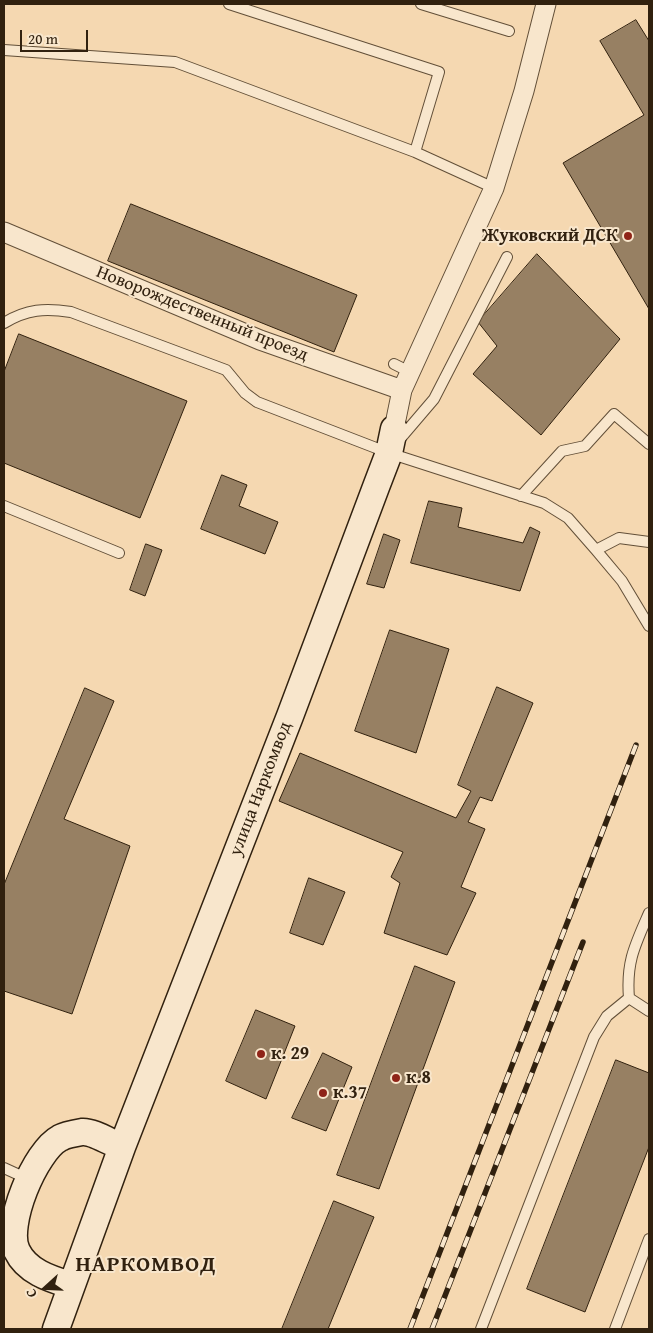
<!DOCTYPE html>
<meta charset="utf-8">
<style>
body{margin:0}
#map{position:relative;width:653px;height:1333px;overflow:hidden;background:#f5d8b1;font-family:"Gentium Book Plus",serif}
canvas{display:block}
.frame{position:absolute;inset:0;border:5px solid #31210f;pointer-events:none}
.north{position:absolute;left:20px;top:1263px;width:50px;height:50px;-webkit-text-stroke:4px #f8e6cc;paint-order:stroke;rotate:250deg;font-size:14px;font-weight:700;line-height:20px;text-align:center;color:#31210f}
.north::after{content:'';display:block;margin:auto;width:18px;height:22px;background:#31210f;clip-path:polygon(50% 0,100% 100%,50% 72%,0 100%)}
.scale{position:absolute;left:20px;top:30px;width:68px;height:22px;box-sizing:border-box;border:2px solid #31210f;border-top:0;padding-left:6px;font-size:15px;line-height:18px;white-space:nowrap;color:#31210f;-webkit-text-stroke:4px #f8e6cc;paint-order:stroke}
</style>
<div id="map">
<canvas width="653" height="1333"></canvas>
<div class="frame"></div>
<div class="north">С</div>
<div class="scale">20 m</div>
</div>
<script>
const c = document.querySelector('canvas').getContext('2d');
c.lineJoin = 'round';
function fillPath(path, color) {
  c.fillStyle = color;
  c.fill(path, 'evenodd');
}
function stroke(path, color, width, dash) {
  c.strokeStyle = color;
  c.lineWidth = width;
  c.lineCap = dash ? 'butt' : 'round';
  c.setLineDash(dash || []);
  c.stroke(path);
}
function drawText(font, color, halo, rows, align = 'center') {
  c.font = font + ' "Gentium Book Plus",serif';
  c.lineWidth = 4;
  c.setLineDash([]);
  c.textBaseline = 'middle';
  c.strokeStyle = halo;
  c.fillStyle = color;
  for (const [text, x, y, turn = 0] of rows) {
    c.save();
    c.translate(x, y);
    c.rotate((+turn || 0) * Math.PI / 180);
    c.textAlign = isNaN(turn) ? turn : align;
    if (halo) c.strokeText(text, 0, 0);
    c.fillText(text, 0, 0);
    c.restore();
  }
}
const building = new Path2D(`
 M636 20 649 41V309L563 163 644 115 600 41Z
 M131 204 357 295 334 352 108 261Z
 M537 254 620 339 541 435 473 374 497 346 478 322Z
 M19 334 187 401 140 518 4 463V372Z
 M222 475 247 485 239 506 278 522 265 554 201 529Z
 M429 501 462 508 458 527 523 543 530 527 540 532 520 591 411 563Z
 M384 534 400 540 384 588 367 584Z
 M146 544 162 550 145 596 130 590Z
 M390 630 449 649 416 753 355 731Z
 M497 687 533 703 492 801 480 797 468 822 485 829 461 887 476 893 447 955 384 933 400 883 391 877 403 852 279 801 300 753 456 818 471 791 458 785Z
 M85 688 114 701 64 819 130 846 72 1014 4 991V885Z
 M309 878 345 892 323 945 290 933Z
 M415 966 455 982 379 1189 337 1175Z
 M256 1010 295 1026 266 1099 226 1081Z
 M323 1053 352 1067 326 1131 292 1118Z
 M616 1060 649 1073V1147L585 1312 527 1289Z
 M334 1201 374 1217 328 1329H282Z`);
const lane = new Path2D(`
 M229 4 439 72 415 152
 M421 4 509 31
 M4 50 175 62 415 152 494 188
 M4 323C27 309 45 308 71 312L226 370 245 393 257 402 389 453 544 503 568 518 596 550 622 581 649 626
 M394 364 410 372
 M399 440 434 399 507 257
 M521 496 562 451 585 446 614 414 649 444
 M4 506 119 553
 M596 550 619 538 649 542
 M649 913C635 945 626 962 629 998L649 1011
 M4 1168 28 1179
 M481 1329 594 1037 607 1016 629 998
 M615 1329 649 1239`);
const street = new Path2D(`
 M4 232 260 340 402 390
 M394 429 402 390 494 188 524 91 546 4`);
const secondary = new Path2D(`
 M70 1285C51 1279 27 1272 17 1251 4 1226 35 1151 60 1138 65 1135 76 1133 82 1132 93 1131 111 1143 122 1147
 M56 1329 122 1147 290 716 376 487 389 453 394 429`);
const rail = new Path2D(`
 M410 1329 636 745
 M432 1329 583 942`);
const markers = [
 [628,236,5,"#8f2418"],
 [261,1054,5,"#8f2418"],
 [396,1078,5,"#8f2418"],
 [323,1093,5,"#8f2418"]
];
const poiNames = [
 ["Жуковский ДСК",618,236,"right"],
 ["к. 29",271,1054],
 ["к.8",406,1078],
 ["к.37",333,1093]
];
const streetNames = [
 ["Новорождественный проезд",202,314,22],
 ["улица Наркомвод",261,789,-69]
];
const districtNames = [
 ["НАРКОМВОД",146,1265]
];
fillPath(building, '#978063');
stroke(building, '#31210f', 1);
stroke(lane, '#624f38', 12);
stroke(street, '#624f38', 21);
stroke(secondary, '#31210f', 29);
stroke(lane, '#f8e6cc', 10);
stroke(street, '#f8e6cc', 19);
stroke(secondary, '#f8e6cc', 26);
stroke(rail, '#31210f', 5.5);
stroke(rail, '#f8e6cc', 4, [11]);
for (const [x, y, r, color] of markers) {
  const dot = new Path2D();
  dot.arc(x, y, r, 0, 2 * Math.PI);
  c.fillStyle = color;
  c.fill(dot);
  stroke(dot, '#f8e6cc', 2);
}
drawText('bold 18px', '#31210f', '#f8e6cc', poiNames, 'left');
drawText('18px', '#31210f', '#f8e6cc', streetNames);
c.letterSpacing = '1px';
drawText('bold 22px', '#31210f', '#f8e6cc', districtNames);
c.letterSpacing = '0px';
</script>
